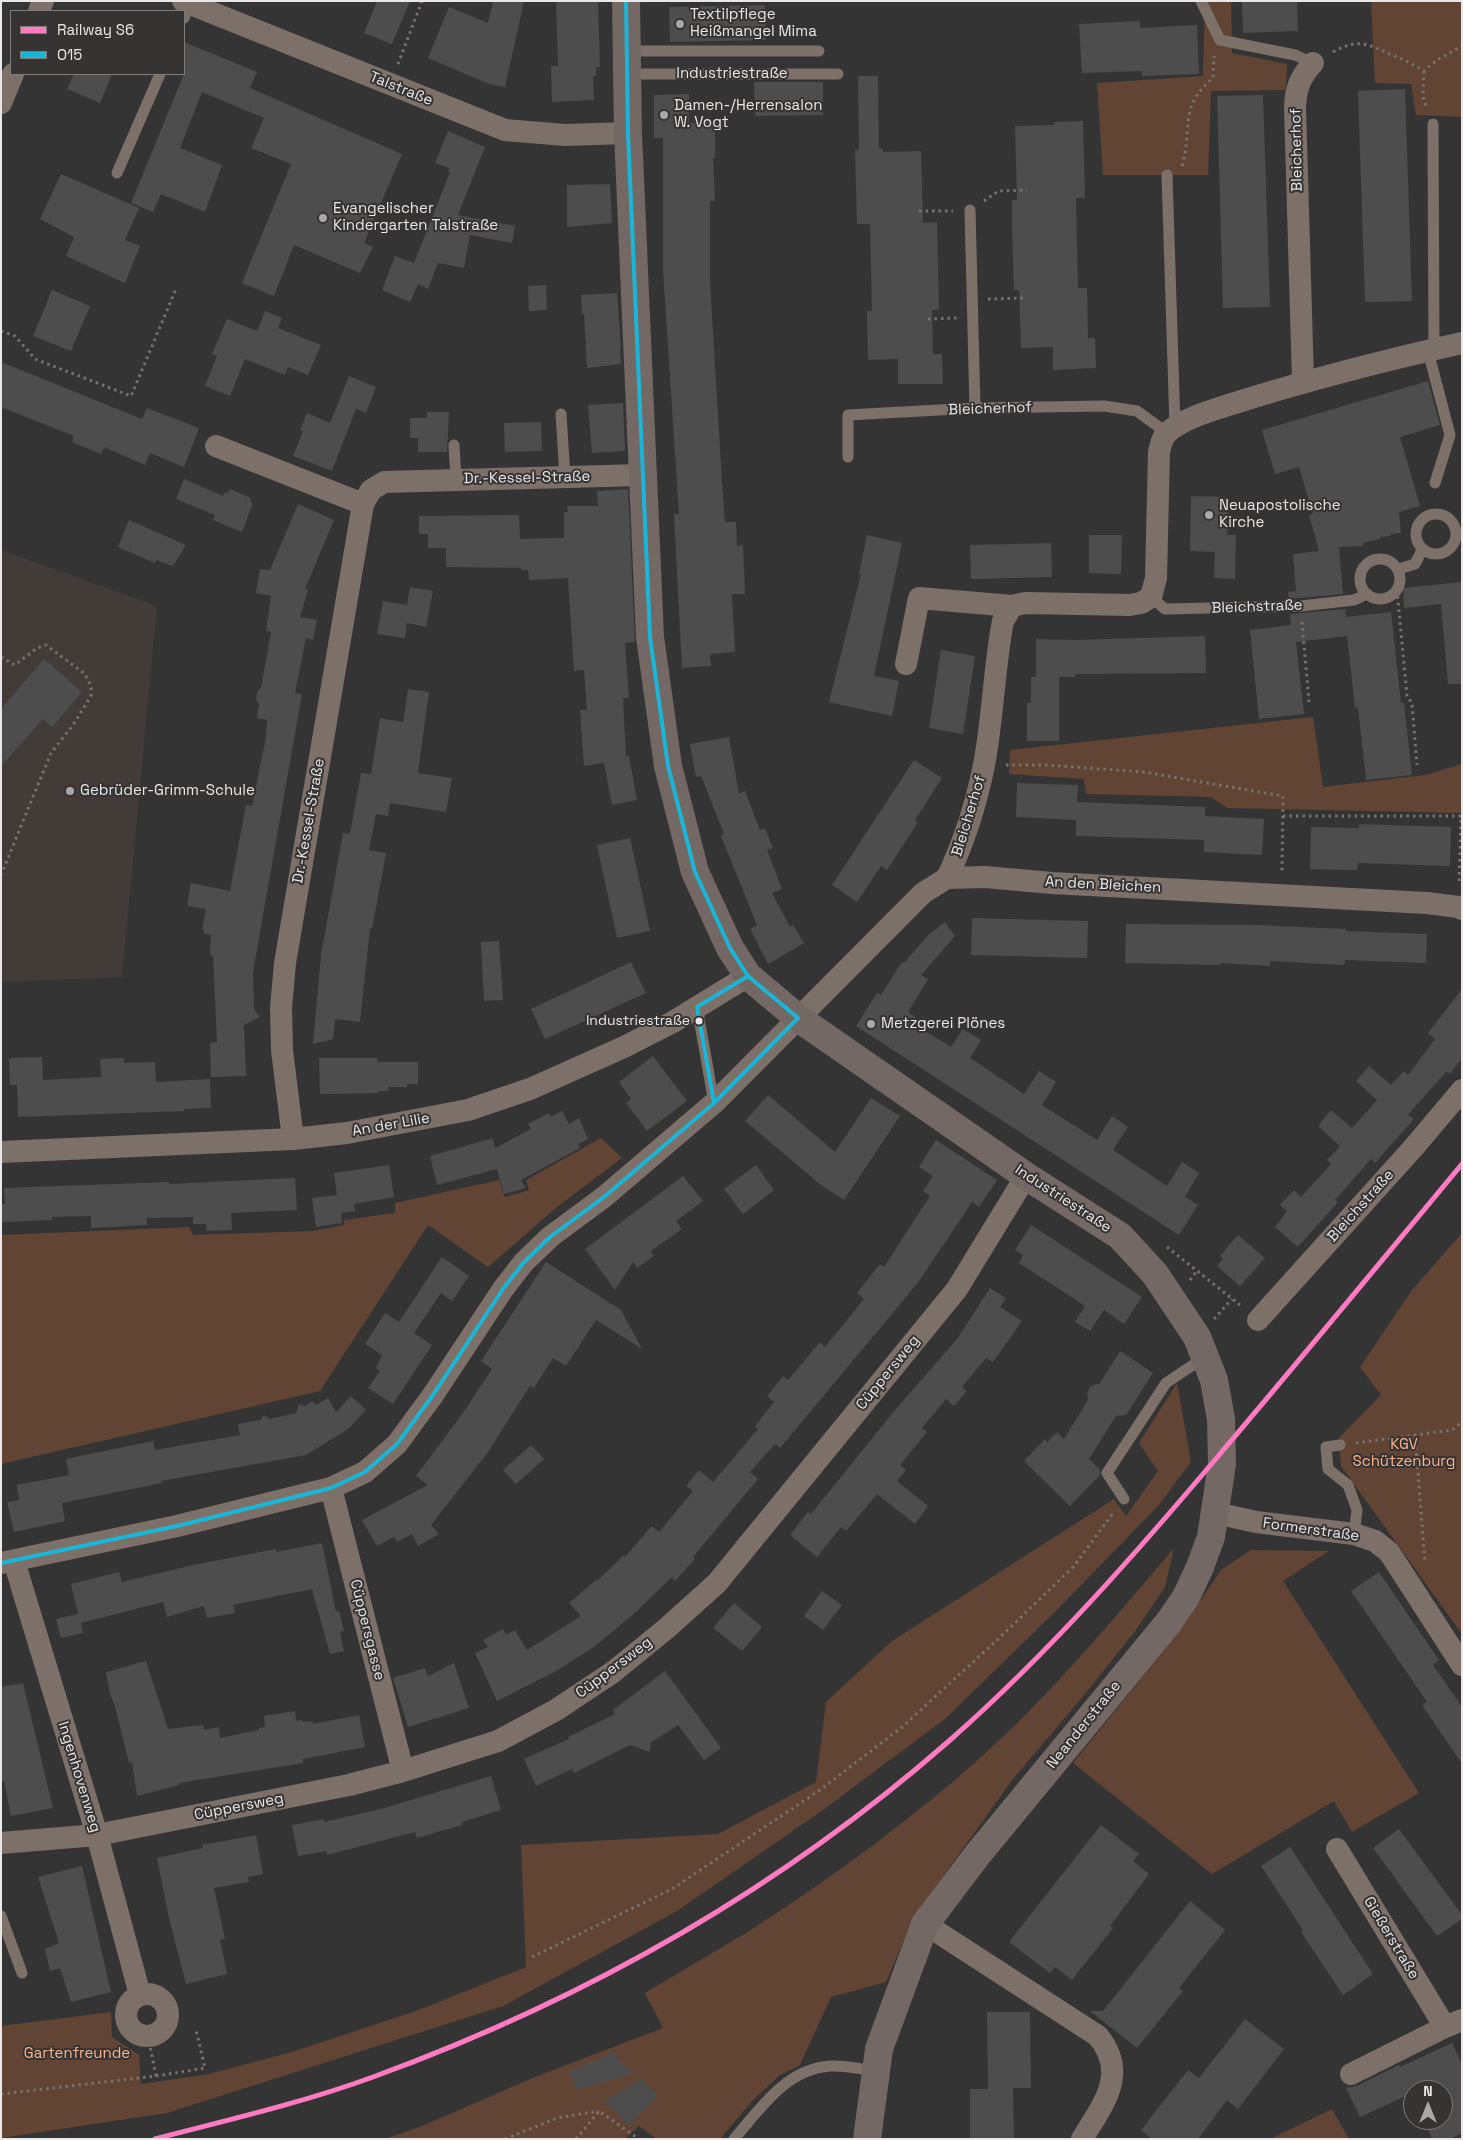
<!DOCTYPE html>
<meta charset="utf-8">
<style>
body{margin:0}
#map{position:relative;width:1463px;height:2140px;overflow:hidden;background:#353434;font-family:"Space Grotesk",sans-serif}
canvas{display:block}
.frame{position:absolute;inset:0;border:2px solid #e9e7e7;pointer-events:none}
.legend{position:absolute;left:10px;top:10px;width:175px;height:65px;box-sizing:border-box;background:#363433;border:1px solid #7e7c7b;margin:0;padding:6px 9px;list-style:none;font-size:15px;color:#e9e7e7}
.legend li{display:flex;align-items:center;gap:10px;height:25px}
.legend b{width:25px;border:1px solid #7e7c7b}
.north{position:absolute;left:1403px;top:2080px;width:50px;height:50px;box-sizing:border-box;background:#363433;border:1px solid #7e7c7b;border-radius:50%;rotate:0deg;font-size:14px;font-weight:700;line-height:20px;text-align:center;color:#e9e7e7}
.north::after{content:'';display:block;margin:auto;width:18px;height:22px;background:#aaa8a8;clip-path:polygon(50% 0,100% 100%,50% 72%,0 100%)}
</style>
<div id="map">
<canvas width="1463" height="2140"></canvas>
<div class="frame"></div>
<ul class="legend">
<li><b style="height:6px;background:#fe7ac1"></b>Railway S6</li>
<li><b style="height:6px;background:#1ab6d8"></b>O15</li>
</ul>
<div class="north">N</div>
</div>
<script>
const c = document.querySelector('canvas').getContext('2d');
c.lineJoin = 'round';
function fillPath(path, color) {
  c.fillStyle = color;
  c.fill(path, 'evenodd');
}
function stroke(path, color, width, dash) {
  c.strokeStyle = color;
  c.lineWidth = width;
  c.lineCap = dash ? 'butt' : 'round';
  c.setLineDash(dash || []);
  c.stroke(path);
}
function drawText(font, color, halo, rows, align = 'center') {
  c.font = font + ' "Space Grotesk",sans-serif';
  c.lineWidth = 4;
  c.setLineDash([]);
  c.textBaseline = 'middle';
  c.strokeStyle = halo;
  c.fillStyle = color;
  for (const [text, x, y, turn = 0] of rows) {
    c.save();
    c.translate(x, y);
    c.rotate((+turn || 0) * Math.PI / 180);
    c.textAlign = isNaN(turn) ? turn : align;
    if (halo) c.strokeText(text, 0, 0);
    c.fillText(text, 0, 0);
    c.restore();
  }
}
const built = new Path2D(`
 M1 550 157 606 122 977 1 982Z`);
const green = new Path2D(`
 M1205 1H1231L1232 53 1287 64 1286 90 1211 91 1208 175H1103L1097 83 1203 76Z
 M1371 1H1462V117L1416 115 1411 84 1375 83Z
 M1313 717 1323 787 1425 775 1462 764V813L1227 808 1211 797 1086 794 1084 779 1009 774 1010 750Z
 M601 1138 622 1158 557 1207 488 1267 428 1225 320 1391 1 1464V1235L189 1227 193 1235 313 1231 344 1225V1220L395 1213V1203L499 1180 505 1197 529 1190 526 1180Z
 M1462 1233V1634L1341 1466 1339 1438 1381 1395 1360 1367 1412 1290Z
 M1177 1383 1191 1462 1158 1506 1057 1610 945 1719 823 1810 677 1911 503 2006 167 2113 1 2138V2026L111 2012 112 2037 139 2055 141 2084 209 2074 295 2051 416 2011 526 1967 521 1845 718 1834 816 1782 826 1702 892 1641 1114 1499 1126 1516 1158 1471 1139 1443Z
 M1174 1548 1165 1587 1136 1630 1085 1694 1013 1779 914 1917 886 1982 831 1997 800 2065 780 2075 752 2101 720 2139H657L639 2126 625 2139H385L422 2126 535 2077 663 2028 645 1993C679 1972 715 1952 749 1931 821 1885 891 1834 956 1779 1037 1711 1106 1628 1174 1548Z
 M1251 1550 1329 1551 1283 1581 1419 1793 1352 1832 1334 1801 1212 1874 1073 1763 1181 1629 1221 1570Z
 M1332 2109 1349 2139H1270Z`);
const building = new Path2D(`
 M377 1H410L392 44 364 33Z
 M493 1H524L505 87 489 84 428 58 449 7 488 23Z
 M556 1H598L600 67H596V76H593L594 100 552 102 551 66H558Z
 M1242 1H1297L1298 31 1243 33Z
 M765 5 766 40 670 42 669 7Z
 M1140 21V28L1197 25 1199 74 1142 76V71L1082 73 1079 24Z
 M184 42 257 72 250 88 402 154 364 243 373 247 360 273 294 245 274 296 242 283 291 164 251 148 264 118 202 92 180 148 222 165 205 212 161 194 153 212 131 203 184 74Z
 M74 74H112L100 103 67 89Z
 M858 76H878L879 149H883V152L921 151 923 223 937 222 939 310H932L933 354H942L943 384H898V359L868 360 867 311H872L870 224H857L855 150H859Z
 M754 82H823V115L755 116Z
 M1405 89 1412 301 1365 302 1358 91Z
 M689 94V123L715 122V158H713L715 201H710V282L722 482 725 522H736L737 546 743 545 745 594H732L735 652 710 654 711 666 682 668 674 514H679L663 271V138H654V95Z
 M1263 95 1270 307 1223 308 1217 96Z
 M1083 121 1085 198H1076L1078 288H1087L1088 338H1095L1096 368 1053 370V347L1021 348 1019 290H1014L1012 227V200H1017L1015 126 1054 125V122Z
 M448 131 485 147 458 215 515 226 512 243 470 235 464 268 438 263 428 289 418 284 410 302 382 290 395 256 414 263 450 172 448 171 449 168 435 163Z
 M61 174 139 208 125 240 140 246 125 283 66 256 74 237 40 219Z
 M610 184 612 223 567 227V185Z
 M546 285 547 310 529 311 528 286Z
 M52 290 90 306 71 351 33 336Z
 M617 293 621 348H620L621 364 587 368 584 314H582L581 295Z
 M265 311 282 318 278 328 321 345 308 375 288 367 285 375 245 359 230 396 205 386 217 356 212 354 227 319 257 331Z
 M1 362 142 419 147 408 199 428 184 467 150 453 145 465 104 447 101 454 72 442 74 436 1 407Z
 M349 376 376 387 366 413 356 409 332 471 293 456 303 431 300 430 307 413 330 423Z
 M1428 381 1440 425 1400 437 1420 506 1399 512 1401 533 1390 534 1391 536 1380 537V539L1363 543V546L1339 547 1343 594 1289 599 1288 592 1296 591 1293 554 1319 551 1309 515 1313 514 1299 467 1275 474 1262 430Z
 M623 403 625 451 592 453 588 405Z
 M427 412H449L447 452H418V438H410V418H427Z
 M541 422 542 451 505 452 504 423Z
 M184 479 223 496 225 492 228 493 230 489 251 498 250 502 253 503 242 532 213 520 215 515 176 499Z
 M628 489 635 642 625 643 629 698H623L626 756H629L637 800 612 805 604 763 584 766 580 710H587L584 670 574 671 568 578 529 580 528 570H521V568L446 567V548H428V534H419V516L519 515 520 539 564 538V512H568L567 506H598L597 491Z
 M1191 496 1228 497 1227 535H1236L1235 579 1214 578 1215 552 1190 551Z
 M298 504 334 520 305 589 308 590 300 617 317 620 313 640 306 638 295 693 302 694 253 972 254 1009 260 1017 244 1025 246 1076 211 1077 210 1043 217 1042 213 956 210 955 211 935 204 934V930H202L206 909 187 906 191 883 230 891 246 805 252 806 266 737 267 720 257 718 259 704 256 699 258 690 261 688 271 632 266 631 271 596 256 593 260 569 270 570Z
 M129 520 186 545 173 566 156 560 155 563 118 547Z
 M867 535 902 543 874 676 899 681 892 716 829 702 861 574H859Z
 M1089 535H1122L1121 574 1089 573Z
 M1051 543 1052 577 971 579 970 545Z
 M1462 582V684H1448L1441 604 1404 608 1403 588Z
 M410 587 433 591 426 627 407 623 405 638 377 634 383 601 407 605Z
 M1345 609 1346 617 1391 612 1401 703H1404L1412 775 1366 780 1358 707 1355 708 1347 636 1296 642 1304 714 1259 719 1250 630 1291 625 1290 614Z
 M1205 636 1206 673 1075 674V677H1059V741H1027V703H1031V677H1036V639L1075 640Z
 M941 650 975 656 963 734 929 728Z
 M44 659 82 692 52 727 43 719 1 766V709Z
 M408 689 429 692 418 773 452 778 446 812 390 803 388 816 376 814 369 850 386 853 372 929 370 928 360 1022 335 1019 333 1039 313 1044 321 955 343 833 350 834 361 773 371 774 380 718 403 722Z
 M729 737 739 794 745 791 760 830 765 828 773 848 767 850 782 889 772 893 790 927 793 925 804 943 768 964 750 929 757 925 721 836 724 834 701 776 696 777 690 744Z
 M914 760 942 778 915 820 918 822 887 870 881 866 857 902 832 885Z
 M1017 783 1078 785 1077 802 1205 807V816L1264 819 1262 855 1204 852V840L1076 836V820L1016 817Z
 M1359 824 1451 827 1450 866 1358 863 1357 870 1310 869 1311 827 1359 828Z
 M630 838 650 931 617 938 597 845Z
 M972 918 1088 921 1087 958 971 955Z
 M945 922 955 936 921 975 928 979 908 1012 922 1022 919 1027 951 1047 963 1029 981 1040 970 1058 1024 1094 1039 1071 1056 1082 1042 1105 1097 1140 1112 1116 1128 1127 1113 1150 1167 1186 1182 1162 1199 1173 1185 1197 1198 1205 1179 1235 856 1026 877 993 881 995 902 962 904 963 928 935Z
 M1126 924 1255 925 1346 929V931L1427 934 1426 963 1345 960V964L1341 965 1270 961V966L1221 963 1220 965 1125 963Z
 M499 941 503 1000 484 1001 481 942Z
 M631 962 646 993 545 1039 531 1009Z
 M1462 989V1058L1450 1074 1446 1072 1408 1115 1414 1119 1375 1163 1371 1159 1335 1200 1338 1202 1298 1247 1275 1227 1287 1211 1280 1205 1294 1190 1301 1197 1331 1164 1327 1160 1340 1146 1318 1126 1331 1110 1352 1128 1377 1100 1356 1081 1369 1066 1391 1085 1404 1071 1408 1075 1435 1039 1428 1033Z
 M653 1056 687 1101 647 1131 626 1103 631 1099 619 1082Z
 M42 1057 43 1080 101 1077 100 1059 124 1058V1063L155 1062 156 1082 210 1079 211 1108 184 1109 185 1111 18 1117 17 1085H10L9 1058Z
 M319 1058H377L378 1062H418V1084H407V1087H388L389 1091H378V1093L320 1094Z
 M768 1095 835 1152 871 1098 900 1116 844 1200 821 1185 745 1121Z
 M562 1111 569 1124 579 1118 588 1139 578 1144 580 1148 521 1180 526 1188 504 1194 497 1169 437 1185 430 1156 493 1138 495 1148 531 1129 528 1124 549 1113 551 1117Z
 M936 1140 997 1180 979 1207 972 1202 917 1284 780 1448 775 1444 750 1472 758 1479 693 1557 695 1559 675 1581 672 1577 637 1611 594 1647 556 1671 497 1701 475 1653 488 1647 483 1640 503 1629 506 1635 515 1630 527 1650 581 1616 569 1603 596 1580 597 1581 624 1555 625 1557 652 1526 659 1532 693 1491 686 1486 699 1470 713 1482 758 1429 755 1426 774 1402 767 1396 783 1376 788 1380 820 1342 825 1347 864 1299 857 1293 880 1264 884 1267 930 1196 923 1191 933 1176 919 1167Z
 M389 1165 394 1197 354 1204 355 1211 341 1213 342 1223 316 1227 312 1198 337 1195 334 1173Z
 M756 1165 774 1190 743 1214 724 1189Z
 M683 1176 703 1201 676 1221 682 1229 651 1251 654 1256 637 1268 633 1262 615 1290 585 1249Z
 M295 1178 297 1210 231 1213 232 1230 207 1231 206 1224H193V1217L147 1218V1225L91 1228V1216L52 1217V1220L1 1222V1204H5L4 1188 169 1182V1184Z
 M1031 1225 1142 1297 1124 1324 1104 1310 1090 1331 1075 1322 1085 1306 1019 1263 1023 1255 1015 1250Z
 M1238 1235 1265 1258 1240 1286 1217 1266 1223 1259 1220 1256Z
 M442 1257 469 1276 452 1301 441 1293 414 1333 432 1345 393 1404 368 1388 380 1371 376 1368 382 1355 365 1344 385 1313 399 1322Z
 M546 1262 621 1310 642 1349 596 1320 566 1366 553 1358 534 1388 530 1386 488 1452 431 1525 439 1534 418 1546 412 1534 397 1542 394 1537 377 1546 362 1520 428 1485 416 1476 465 1410 492 1369 481 1361Z
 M990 1288 1006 1298 1000 1307 1022 1321 993 1362 986 1358 962 1387 967 1391 954 1406 946 1399 922 1428 927 1432 900 1465 906 1470 897 1481 928 1506 915 1524 877 1494 846 1531 841 1527 817 1557 790 1535 808 1512 811 1514 895 1410 957 1339Z
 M1120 1351 1153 1373 1126 1415 1116 1416 1089 1459 1100 1470V1475L1070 1506 1024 1461 1045 1439 1047 1442 1057 1432 1064 1439 1088 1400 1087 1393 1091 1386 1100 1383Z
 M351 1396 366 1410 348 1429 306 1455 161 1481 162 1483 62 1503 65 1521 14 1532 7 1502 19 1500 17 1485 69 1475 66 1459 153 1441 155 1450 240 1435 238 1424 260 1420 264 1415 270 1419 296 1413 299 1404 305 1406 313 1401 316 1405 328 1398 336 1412Z
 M531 1445 544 1459 516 1484 503 1470Z
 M322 1543 336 1612 339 1611 344 1631 340 1632 344 1651 330 1654 312 1589 233 1605 235 1613 207 1618 204 1606 167 1617 163 1602 81 1623 83 1633 61 1638 56 1619 78 1614 71 1584 119 1572 122 1582 193 1565 276 1549V1552Z
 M1379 1572 1439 1660 1433 1665 1462 1707V1764L1422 1705 1427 1702 1351 1591Z
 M822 1591 842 1605 823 1630 804 1616Z
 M734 1603 762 1627 742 1651 713 1628Z
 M146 1661 168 1729 203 1725 204 1730 219 1727 220 1738 259 1730V1728L265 1727 264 1716 295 1711 296 1721 302 1720V1722L313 1721V1724L359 1715 365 1747 303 1759V1763L179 1783V1785L137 1796 132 1762 129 1763 115 1706 110 1694 106 1672Z
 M454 1663 469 1708 408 1727 393 1678 425 1668 428 1676Z
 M665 1671 721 1748 704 1760 678 1725 650 1743V1752L630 1745 574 1773 572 1769 536 1786 524 1759 569 1739 568 1737 615 1714 613 1710Z
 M23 1683 53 1808 11 1816 4 1781 1 1782V1687Z
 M491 1776 501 1810 462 1822V1825L417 1838 415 1832 327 1855 326 1851 298 1856 292 1825 324 1819V1822L381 1809Z
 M1101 1825 1139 1854 1133 1861 1149 1874 1110 1926 1113 1928 1072 1980 1055 1967 1050 1973 1009 1942Z
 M1399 1829 1462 1915V1919L1437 1936 1373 1848Z
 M256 1835 263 1874 248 1877 249 1882 214 1888 225 1939 220 1940 227 1974 186 1984 169 1918 157 1858 203 1848 202 1845Z
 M1290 1847 1373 1974 1343 1995 1301 1932 1303 1930 1261 1866Z
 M82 1866 111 1992 71 2002 60 1968 50 1971 45 1949 59 1943 38 1877Z
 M1190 1901 1225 1930 1179 1988 1183 1991 1137 2048 1090 2011H1103Z
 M987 2012H1030L1031 2088H1013L1014 2139H970V2089H988Z
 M1245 2019 1284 2049 1238 2109 1227 2100 1198 2139H1152L1141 2130 1188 2070 1199 2078Z
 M1452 2043 1462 2064V2133L1450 2139H1432L1424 2120H1443V2090H1413V2096L1412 2093 1360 2117 1346 2088 1357 2086 1399 2065 1400 2067Z
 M614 2052 619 2060 634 2073 578 2090 568 2072Z
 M641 2079 658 2095 629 2126 604 2101Z`);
const path = new Path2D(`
 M1333 52C1360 37 1368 45 1392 55 1404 60 1413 64 1424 71L1437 60 1462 46
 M398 64 422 1
 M1424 71 1423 97 1427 109
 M1182 166C1193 128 1178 107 1213 78L1214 56
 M984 201 998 191 1027 190
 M919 211H953
 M988 299 1026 298
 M928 319 957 318
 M1 331 15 336 35 359 131 396 176 289
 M1397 590 1407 696 1412 703 1417 765
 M1302 622 1309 702
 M1 657 15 665 37 648 46 645 85 674 91 686V696L73 725 51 753 1 875
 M1006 765H1046L1144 772 1283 796 1282 872
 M1283 816H1461L1459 884
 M1167 1247 1240 1305
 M1190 1280 1197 1271
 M1214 1319 1232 1299
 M1415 1434 1425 1563
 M1356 1443 1452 1430 1462 1422
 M532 1957 672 1889 820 1790 902 1727 996 1641 1073 1567 1114 1512
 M156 2076 205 2068 196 2030
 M1 2094 156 2076 148 2036
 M505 2139 557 2118 599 2111
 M576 2139 599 2111 639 2139`);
const lane = new Path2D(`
 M1201 1 1220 40 1295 55 1313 63
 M184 18 190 4
 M626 51H819
 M627 74H838
 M1433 124 1434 350
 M117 173 160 74
 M1167 175 1175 426
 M970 210 975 408
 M1428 351 1450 435 1435 483
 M561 414 565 477
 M454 445 456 480
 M848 457V415L975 408 1104 406 1137 411 1167 433
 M1416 534a20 20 0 1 1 40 0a20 20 0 1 1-40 0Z
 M1360 579a20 20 0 1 1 40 0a20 20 0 1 1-40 0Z
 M1399 569 1415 564 1422 550
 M1151 597 1165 609 1301 606 1354 600 1367 594
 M697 1007 714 1103
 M1340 1445 1326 1447 1328 1469 1348 1485 1357 1510 1354 1534
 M1124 1499 1107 1473 1166 1383 1205 1357
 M1 1916 22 1973
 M734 2139C760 2109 786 2069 830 2066 844 2065 861 2069 876 2071`);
const street = new Path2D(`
 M183 1 505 130 565 135 628 133
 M39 11 43 1
 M1 103 13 74
 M1303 381 1295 107C1296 88 1300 77 1313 63
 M216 446 363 504
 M906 664 919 598 1012 606
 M947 878C964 842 976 805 984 765 993 718 994 668 1003 621L1012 606 1025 603 1130 605 1141 603 1151 597 1156 578 1159 452C1161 444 1162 437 1168 432 1185 417 1217 409 1238 402 1312 379 1386 360 1462 343
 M293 1139 282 1050 281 1008 285 963 363 504 371 490 384 482 642 475
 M1 1152 293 1139 347 1133 468 1110 530 1089 624 1047 673 1022 748 976
 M1258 1320 1414 1147 1462 1090
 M331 1488 403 1771
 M1216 1513 1256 1522 1354 1534 1375 1541 1389 1552 1462 1665
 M14 1561 97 1835 140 1995
 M1 1563 177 1526 331 1488 365 1472 397 1444 433 1395 503 1289 524 1262 550 1237 604 1197 714 1103 923 893 947 878 985 877 1052 883 1427 903 1459 907 1462 909
 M1 1843 97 1835 349 1785 403 1771 498 1741 556 1710 613 1672 667 1628 717 1583 957 1289 1026 1176
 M1337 1849 1445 2027 1462 2020
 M925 1924 1098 2036C1129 2074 1103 2104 1082 2139
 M126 2015a21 21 0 1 1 42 0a21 21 0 1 1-42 0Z
 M1351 2074 1445 2027`);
const secondary = new Path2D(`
 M626 1 628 133 650 637 668 766 695 872 730 948 748 976 798 1018 1026 1176 1120 1236 1155 1274 1197 1337 1214 1380 1221 1419 1222 1464 1211 1537 1200 1567 1186 1597 1169 1622 978 1854 925 1924 879 2049 867 2139`);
const bus1 = new Path2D(`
 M714 1103 697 1007 748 976
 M1 1563 177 1526 331 1488 365 1472 397 1444 433 1395 503 1289 524 1262 550 1237 604 1197 714 1103 798 1018 748 976 730 948 695 872 668 766 650 637 628 133 626 1`);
const rail1 = new Path2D(`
 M155 2139C228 2120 302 2103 373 2077 584 2000 780 1889 949 1741 1050 1652 1139 1550 1225 1448 1305 1354 1383 1259 1462 1164`);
const markers = [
 [680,24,5,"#aaa8a8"],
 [664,115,5,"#aaa8a8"],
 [323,218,5,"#aaa8a8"],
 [1209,515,5,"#aaa8a8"],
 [70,791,5,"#aaa8a8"],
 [699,1021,4.5,"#e9e7e7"],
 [871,1024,5,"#aaa8a8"]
];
const busNames = [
 ["Industriestraße",690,1021]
];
const poiNames = [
 ["Textilpflege",690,15],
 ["Heißmangel Mima",690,32],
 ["Damen-/Herrensalon",674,106],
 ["W. Vogt",674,123],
 ["Evangelischer",333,209],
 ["Kindergarten Talstraße",333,226],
 ["Neuapostolische",1219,506],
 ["Kirche",1219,523],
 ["Gebrüder-Grimm-Schule",80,791],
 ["Metzgerei Plönes",881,1024]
];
const streetNames = [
 ["Industriestraße",732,74],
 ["Talstraße",401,89,22],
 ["Bleicherhof",1297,150,-91],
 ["Bleicherhof",990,409,-2],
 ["Dr.-Kessel-Straße",527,478,-1],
 ["Bleichstraße",1257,607,-2],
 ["Bleicherhof",969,816,-73],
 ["Dr.-Kessel-Straße",309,821,-80],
 ["An den Bleichen",1103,885,3],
 ["An der Lilie",391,1125,-10],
 ["Industriestraße",1063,1199,33],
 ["Bleichstraße",1361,1206,-48],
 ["Cüppersweg",888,1373,-51],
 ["Formerstraße",1311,1530,8],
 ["Cüppersgasse",367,1630,76],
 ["Cüppersweg",614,1668,-37],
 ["Neanderstraße",1084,1725,-51],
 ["Ingenhovenweg",79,1777,73],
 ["Cüppersweg",239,1807,-11],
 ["Gießerstraße",1391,1938,59]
];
const parkNames = [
 ["KGV",1404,1445],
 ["Schützenburg",1404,1462],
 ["Gartenfreunde",77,2054]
];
fillPath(built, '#423b38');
fillPath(green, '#614434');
fillPath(building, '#4e4d4d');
stroke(path, '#78716d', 3, [2.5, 4]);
stroke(lane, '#7c7069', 11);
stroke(street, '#7c7069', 22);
stroke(secondary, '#736863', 28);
stroke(bus1, '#1ab6d8', 4);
stroke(rail1, '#fe7ac1', 5);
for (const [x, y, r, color] of markers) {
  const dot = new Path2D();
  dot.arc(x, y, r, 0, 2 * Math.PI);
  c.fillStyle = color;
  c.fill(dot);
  stroke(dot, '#363433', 2);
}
drawText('14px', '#e9e7e7', '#363433', busNames, 'right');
drawText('15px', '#e9e7e7', '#363433', poiNames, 'left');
drawText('15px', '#e9e7e7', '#363433', streetNames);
drawText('15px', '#feb38a', '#363433', parkNames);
</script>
